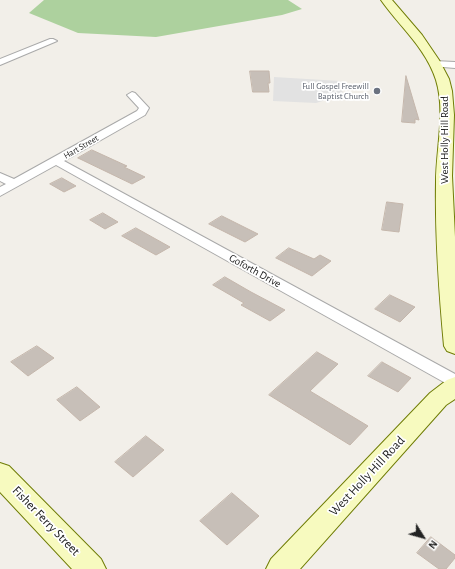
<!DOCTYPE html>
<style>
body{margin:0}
#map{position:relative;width:455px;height:569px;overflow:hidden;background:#f2efe9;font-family:"Alegreya Sans",sans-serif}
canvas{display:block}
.north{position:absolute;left:403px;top:517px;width:40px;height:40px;-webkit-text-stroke:3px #fff;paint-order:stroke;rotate:127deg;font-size:11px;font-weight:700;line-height:16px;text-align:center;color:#222}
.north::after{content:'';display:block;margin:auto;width:14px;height:18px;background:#222;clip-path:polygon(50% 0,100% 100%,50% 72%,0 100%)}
</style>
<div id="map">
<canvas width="455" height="569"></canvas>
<div class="north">N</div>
</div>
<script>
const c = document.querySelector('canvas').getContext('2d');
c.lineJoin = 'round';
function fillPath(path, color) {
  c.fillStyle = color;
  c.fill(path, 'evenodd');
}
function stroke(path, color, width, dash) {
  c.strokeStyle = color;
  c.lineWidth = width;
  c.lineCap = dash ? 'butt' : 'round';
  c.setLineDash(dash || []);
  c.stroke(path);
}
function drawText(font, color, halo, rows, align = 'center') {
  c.font = font + ' "Alegreya Sans",sans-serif';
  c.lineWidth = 3.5;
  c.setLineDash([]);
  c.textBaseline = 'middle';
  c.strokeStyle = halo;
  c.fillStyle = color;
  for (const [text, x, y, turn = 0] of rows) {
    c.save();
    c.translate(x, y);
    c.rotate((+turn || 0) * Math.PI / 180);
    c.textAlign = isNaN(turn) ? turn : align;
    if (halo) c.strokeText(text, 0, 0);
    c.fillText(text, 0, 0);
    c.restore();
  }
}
const forest = new Path2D(`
 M44 0H288L302 9 282 15 156 37 78 33 29 13Z`);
const parking = new Path2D(`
 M274 77 340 81 344 98H332L316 103 273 101Z`);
const building = new Path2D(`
 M250 71H269L270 83H268L269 92H253Z
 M406 76 419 120 415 119V123L402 122Z
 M92 150 127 166 124 167 145 177 132 184 78 158Z
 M62 178 76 186 64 192 50 184Z
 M387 202 403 204 399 232 382 230Z
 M103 213 118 222 105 229 90 220Z
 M222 216 258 234 245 242 209 224Z
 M136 228 170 247 156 255 122 236Z
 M289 248 314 259 320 255 331 261 312 276 276 258Z
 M225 277 251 292 285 310 270 321 241 305 244 303 213 285Z
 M390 295 415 307 400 322 375 309Z
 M37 346 54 358 28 376 11 362Z
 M317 352 338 364 310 391 368 426 350 445 269 395Z
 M382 362 411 378 398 392 368 376Z
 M77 387 100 407 80 421 57 400Z
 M146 436 164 450 133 477 115 462Z
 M232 493 259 516 227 545 200 521Z
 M431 537 455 555V558L446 569H439L417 553Z`);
const street = new Path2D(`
 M50 39H53L57 41 0 65V59Z
 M434 61 455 62V68L431 66 430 64Z
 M132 92 135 93 149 108 145 115 64 161 455 374V387L449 385 56 165 0 196V187L6 184 0 181V173L14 179 137 111 139 108 127 95Z`);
const secondary = new Path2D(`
 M381 0H392L422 35 439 60 449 79 452 91 454 115 452 176 455 237V354L447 351 444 346C439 292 435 237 436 182 436 148 446 113 436 80 426 48 399 26 381 0Z
 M455 377V399L446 405 300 569H266L271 559 430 393 447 380Z
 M0 463 9 466 101 559 106 569H72L0 492Z`);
const markers = [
 [377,91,4,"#6b7280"]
];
const farWorshipnames = [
 ["Full Gospel Freewill",369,86],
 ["Baptist Church",369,96]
];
const farStreetnames = [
 ["Hart Street",81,147,-30]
];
const streetNames = [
 ["West Holly Hill Road",445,140,-90],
 ["Goforth Drive",255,271,29]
];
const nearStreetnames = [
 ["West Holly Hill Road",367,476,-47],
 ["Fisher Ferry Street",46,521,46]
];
fillPath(forest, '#add19e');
fillPath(parking, '#e2e2e2');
fillPath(building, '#c7bfb8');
stroke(building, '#c4b6ab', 1);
stroke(street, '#a9a9a9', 2);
stroke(secondary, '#707d05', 2);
fillPath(street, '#fff');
fillPath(secondary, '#f7fabf');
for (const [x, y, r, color] of markers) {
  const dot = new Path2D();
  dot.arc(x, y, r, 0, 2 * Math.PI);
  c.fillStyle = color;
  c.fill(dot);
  stroke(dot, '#fff', 1.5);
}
drawText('9px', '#5b616d', '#fff', farWorshipnames, 'right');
drawText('9px', '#222', '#fff', farStreetnames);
drawText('11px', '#222', '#fff', streetNames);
drawText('13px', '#222', '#fff', nearStreetnames);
</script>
